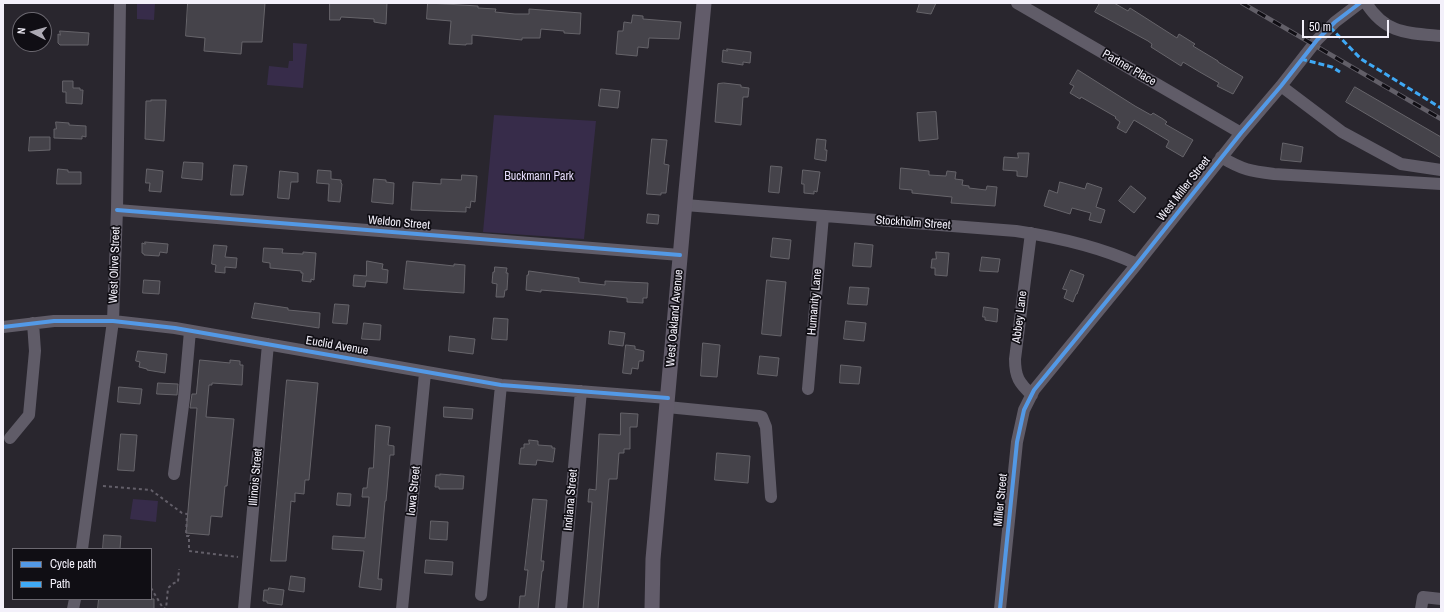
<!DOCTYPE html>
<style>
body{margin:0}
#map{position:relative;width:1444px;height:612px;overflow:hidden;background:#29262e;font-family:"Archivo Narrow",sans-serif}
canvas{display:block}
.frame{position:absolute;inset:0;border:4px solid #f3f0fa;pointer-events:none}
.legend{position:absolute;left:12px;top:548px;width:140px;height:52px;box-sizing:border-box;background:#100e14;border:1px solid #6b6870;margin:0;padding:5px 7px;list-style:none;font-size:12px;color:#f3f0fa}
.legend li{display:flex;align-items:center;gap:8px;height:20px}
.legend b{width:20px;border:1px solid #6b6870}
.north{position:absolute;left:12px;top:12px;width:40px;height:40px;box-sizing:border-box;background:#100e14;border:1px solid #6b6870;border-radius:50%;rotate:276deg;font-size:11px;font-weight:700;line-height:16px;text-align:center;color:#f3f0fa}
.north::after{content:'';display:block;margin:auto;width:14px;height:18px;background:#aca9b3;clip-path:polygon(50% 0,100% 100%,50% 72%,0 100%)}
.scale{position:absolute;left:1302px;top:20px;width:87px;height:18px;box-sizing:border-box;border:2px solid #f3f0fa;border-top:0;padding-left:5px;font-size:12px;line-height:14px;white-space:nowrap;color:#f3f0fa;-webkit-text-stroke:3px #100e14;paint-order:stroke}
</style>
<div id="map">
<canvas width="1444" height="612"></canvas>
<div class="frame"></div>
<ul class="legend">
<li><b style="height:5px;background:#5399e6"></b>Cycle path</li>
<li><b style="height:5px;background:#3fa9f5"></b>Path</li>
</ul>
<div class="north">N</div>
<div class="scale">50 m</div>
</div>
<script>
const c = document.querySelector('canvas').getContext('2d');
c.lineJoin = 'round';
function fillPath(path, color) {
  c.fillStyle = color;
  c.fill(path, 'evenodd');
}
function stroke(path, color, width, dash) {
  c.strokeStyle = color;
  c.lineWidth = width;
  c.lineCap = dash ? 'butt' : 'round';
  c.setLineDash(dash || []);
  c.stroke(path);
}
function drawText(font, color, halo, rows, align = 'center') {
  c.font = font + ' "Archivo Narrow",sans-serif';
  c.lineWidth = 3.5;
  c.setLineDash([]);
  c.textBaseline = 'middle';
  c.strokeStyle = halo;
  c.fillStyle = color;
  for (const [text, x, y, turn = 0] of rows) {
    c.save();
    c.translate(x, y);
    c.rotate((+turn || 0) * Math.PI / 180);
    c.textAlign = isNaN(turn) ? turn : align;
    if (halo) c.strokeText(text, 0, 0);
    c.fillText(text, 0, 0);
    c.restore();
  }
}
const green = new Path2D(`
 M137 3H155L154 20 137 19Z
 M293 43 307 44 303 88 267 85 269 66 288 68 289 61H293Z
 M494 115 596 121 584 239 483 232Z
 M133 499 158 501 156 522 130 519Z`);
const building = new Path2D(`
 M188 3H265L262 42H242L241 54 204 51 205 38 186 36Z
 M330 3H387L386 24 374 22V19L342 17H341L340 20H330Z
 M428 3 478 6V8L496 9 495 12 515 14H529V9L581 13 580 34 564 33V31L541 29 540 38H522V40L472 35V44H466V45L449 44 451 21 427 19Z
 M920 3H936L931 14 917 12Z
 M1100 3H1114L1128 11 1130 8 1177 38 1179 34 1195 44 1193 46 1218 61V62L1243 77 1233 94 1217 86 1219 83 1198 71 1183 62 1181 66 1151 47 1152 44 1148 41 1095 12Z
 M633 15 643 16V19L681 22 679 39 649 38 648 48 638 47 637 56 616 54 618 31H623L624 22 631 23Z
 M60 31 89 33 88 45H60L58 43V34L60 35Z
 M727 49 751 52 750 63 743 62V65L722 62 723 50 727 51Z
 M1078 70 1135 106 1151 115 1153 113 1163 119 1167 122 1165 124 1193 140 1183 157 1166 147 1169 141 1134 120 1126 133 1117 128 1120 122 1115 118 1116 117 1081 97 1080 99 1070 93 1074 86 1070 84Z
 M63 81H73V88H80V90H83L82 104 66 103V92H63Z
 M724 83 741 85V87L749 88 748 97H743L741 125 715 122 718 84Z
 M1355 87 1441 137V158L1346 102Z
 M601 89 620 91 618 108 599 106Z
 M151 100H166L164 141 145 139 146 101H151Z
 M936 112 938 139 919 141 917 113Z
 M56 122 69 123V125L86 126V137L82 136V139L54 138V129H56Z
 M30 137H50V150L29 151Z
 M652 139 667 140 664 164 669 165 666 193H661V195L647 194Z
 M817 139 826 140 825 150H827L826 161 815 159Z
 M1283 143 1303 147 1301 162 1281 160Z
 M1018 153H1029L1027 177 1017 176V171L1003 170 1004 157 1018 158Z
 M184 162 203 163 202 180 182 178Z
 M234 165 247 166 243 195H231Z
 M771 166 782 167 779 193 769 192Z
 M901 168 929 171V175L946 176 947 171 956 172 955 179 963 180 962 185 969 186V188L986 190 987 186 997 187 995 206 951 203 952 197 912 193V190L900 189Z
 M58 169 68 170V172H81V184H57Z
 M147 169 163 171 161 192 149 191 150 183H146Z
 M318 170 331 171V179L341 180V183L342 184 340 202 328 201 329 184 317 183Z
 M803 170 820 172 817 192 814 191V194L804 193V184H802Z
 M280 171 298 173V182H291L289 199 278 198Z
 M462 175 477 176 475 202 471 201 470 208 466 207V212L411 210 413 182 441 184V179L461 180Z
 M374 179 386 180V182L394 183 393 204 372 202Z
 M1060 182 1085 189 1087 183 1102 188 1096 207 1105 210 1101 223 1089 220 1091 213 1072 208 1070 214 1044 206 1049 190 1057 193Z
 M1131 186 1146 198 1134 213 1119 201Z
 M648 214 659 215 658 224 647 223Z
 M773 238 791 240 789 259 771 257Z
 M145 242 168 244 167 253 160 252 159 256 144 255V254L142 253V243L145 244Z
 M855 243 873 245 871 267 853 266Z
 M214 245 227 246 225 257 237 258 236 268 225 267V273L215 272 216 265 212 264Z
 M264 248 283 249 282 253 303 254V252L316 253 314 280 311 279V282L302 281 303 273H301V271L270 268V263L263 262Z
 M936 252 949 253 947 276 935 275V268H931L932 259H936Z
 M982 257 1000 259 998 272 980 271Z
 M367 261 383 264 382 269 388 270 387 283 366 281 365 287 353 286 354 275 366 276Z
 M407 261 454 266V264L465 265 464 293 404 289Z
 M495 267 507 268 506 273H508L507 290H505L504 297H496L497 284 492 283 493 272H494Z
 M1071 270 1084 275 1077 294H1076L1073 302 1064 298 1067 290 1063 289Z
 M529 271 579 278V282L605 285V281L648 283 647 298H643V303L627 302V298L601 295 541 290V292L526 290 527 275H528Z
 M144 280 160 281 159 294 143 293Z
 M767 280 786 282 781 336 762 334Z
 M850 287 869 288 867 305 848 304Z
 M255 303 288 308V310L320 313 319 328 252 318Z
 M335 304 349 305 347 324 333 323Z
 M984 307 998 309 997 322 985 320V317H983Z
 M494 318 508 319 507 340 492 339Z
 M846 321 866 323 864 341 844 339Z
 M364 323 381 325 380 340 362 339Z
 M610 331 625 333 623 346 609 344Z
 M450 336 475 339 473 354 449 351Z
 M703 343 720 345 717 377 701 376Z
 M626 345 635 346V349L644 351 643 361H639L638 369 632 368 631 374 623 373Z
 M138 351 167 354 165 373 147 370V369L139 367 140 362 136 361Z
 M760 356 779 358 777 376 758 374Z
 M200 360 230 363V360L240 361V365H243L242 385 212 383V385H209L206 417 234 419 227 486H225L222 517 211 516 209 535 186 533 197 408H190L192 394H196Z
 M841 365 861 367 859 384 840 383Z
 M287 380 318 383 309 480H305L304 494 295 493V502L291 501 286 561H271Z
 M158 383 178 384 177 395 157 394Z
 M119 387 142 389 140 404 118 402Z
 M444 407 473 409 472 419 444 417Z
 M621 413 638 414 637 427H630V449H624V453H619L617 479H609L598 609H583L592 502H588L589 489 596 490 599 434 620 435Z
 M376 425 390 427 388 445 394 446V455H390L387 490 386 501H385L378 579H382L381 590 359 587 364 551 332 549 333 536 365 538 369 497H362L363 488H367L369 468H373Z
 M121 434 137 435 134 471 118 470Z
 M529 440 538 441V445L552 446V448H555L553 462 537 460 536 465 519 464 521 448H524V444H529Z
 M717 453 750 456 748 483 715 480Z
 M440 474 464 476 463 489H439V487H435L436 475H440Z
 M338 493 351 494 350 506 337 505Z
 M533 499 547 500 541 561H544L543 571H542L538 609H519L520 596H525L528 570H525Z
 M431 521 448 522 447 540 430 539Z
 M104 535 121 536 120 549H103Z
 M426 560 453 562 452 575 425 573Z
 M291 576 305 578 304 592 289 590Z
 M269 588 284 590 282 605 267 603V601H263L264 590H268Z
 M99 599H154V609H98Z`);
const path = new Path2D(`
 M103 486 151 490 182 513 187 514 186 536H189V551L238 557
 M151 588 163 608 166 609 168 588 174 583 178 582 179 569`);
const minor = new Path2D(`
 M1017 3 1241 133
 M1366 3C1386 34 1407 33 1441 36
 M1281 86 1342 132 1401 164 1441 170
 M1221 157C1243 170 1250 171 1274 174L1441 184
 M685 205 1016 231C1056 237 1100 247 1137 264
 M117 210 680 255
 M1031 233 1015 359C1015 377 1019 383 1032 395
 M3 327 54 321H113L175 328 501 385 668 398
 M808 389 823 216
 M667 407 759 416 762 417 766 427 771 497
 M10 438 29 415 35 351 33 323
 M174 474 184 398 190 331
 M82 549 113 321 117 210 120 3
 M481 595 501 385
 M73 609 75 599
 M244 609 268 344
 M402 609 425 373
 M561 609 581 391
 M1000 609 1017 442 1024 410 1034 390 1137 264 1241 133 1281 86 1317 40 1335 22 1360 3
 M1421 609 1423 597 1441 599`);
const major = new Path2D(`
 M652 609 653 559 686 191 704 3`);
const rail = new Path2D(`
 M1242 3 1441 119`);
const quiet = new Path2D(`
 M1330 27 1361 59 1441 108
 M1301 59 1332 67 1340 72`);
const cycleway = new Path2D(`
 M117 210 680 255
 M3 327 54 321H113L175 328 501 385 668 398
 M1000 609 1017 442 1024 410 1034 390 1137 264 1241 133 1281 86 1317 40 1335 22 1360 3`);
const streetNames = [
 ["Partner Place",1129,68,30],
 ["West Miller Street",1184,189,-52],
 ["Weldon Street",399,223,5],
 ["Stockholm Street",913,223,4],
 ["West Olive Street",115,265,-88],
 ["Humanity Lane",815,302,-85],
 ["Abbey Lane",1020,317,-83],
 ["West Oakland Avenue",675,318,-85],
 ["Euclid Avenue",337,346,10],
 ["Illinois Street",256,477,-85],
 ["Iowa Street",414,491,-84],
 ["Indiana Street",571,500,-85],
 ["Miller Street",1001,500,-84]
];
const parkNames = [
 ["Buckmann Park",539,177]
];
fillPath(green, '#372c4a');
fillPath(building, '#45434a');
stroke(building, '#66646a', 1);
stroke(path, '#635f69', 2, [3, 3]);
stroke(minor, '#605c68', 12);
stroke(major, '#625c6a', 15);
stroke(rail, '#625f68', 4.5);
stroke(rail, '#100e14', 3, [9]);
stroke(quiet, '#3fa9f5', 3, [6, 3]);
stroke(cycleway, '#5399e6', 4);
drawText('12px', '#f3f0fa', '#100e14', streetNames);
drawText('12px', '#e5dbfa', '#100e14', parkNames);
</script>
